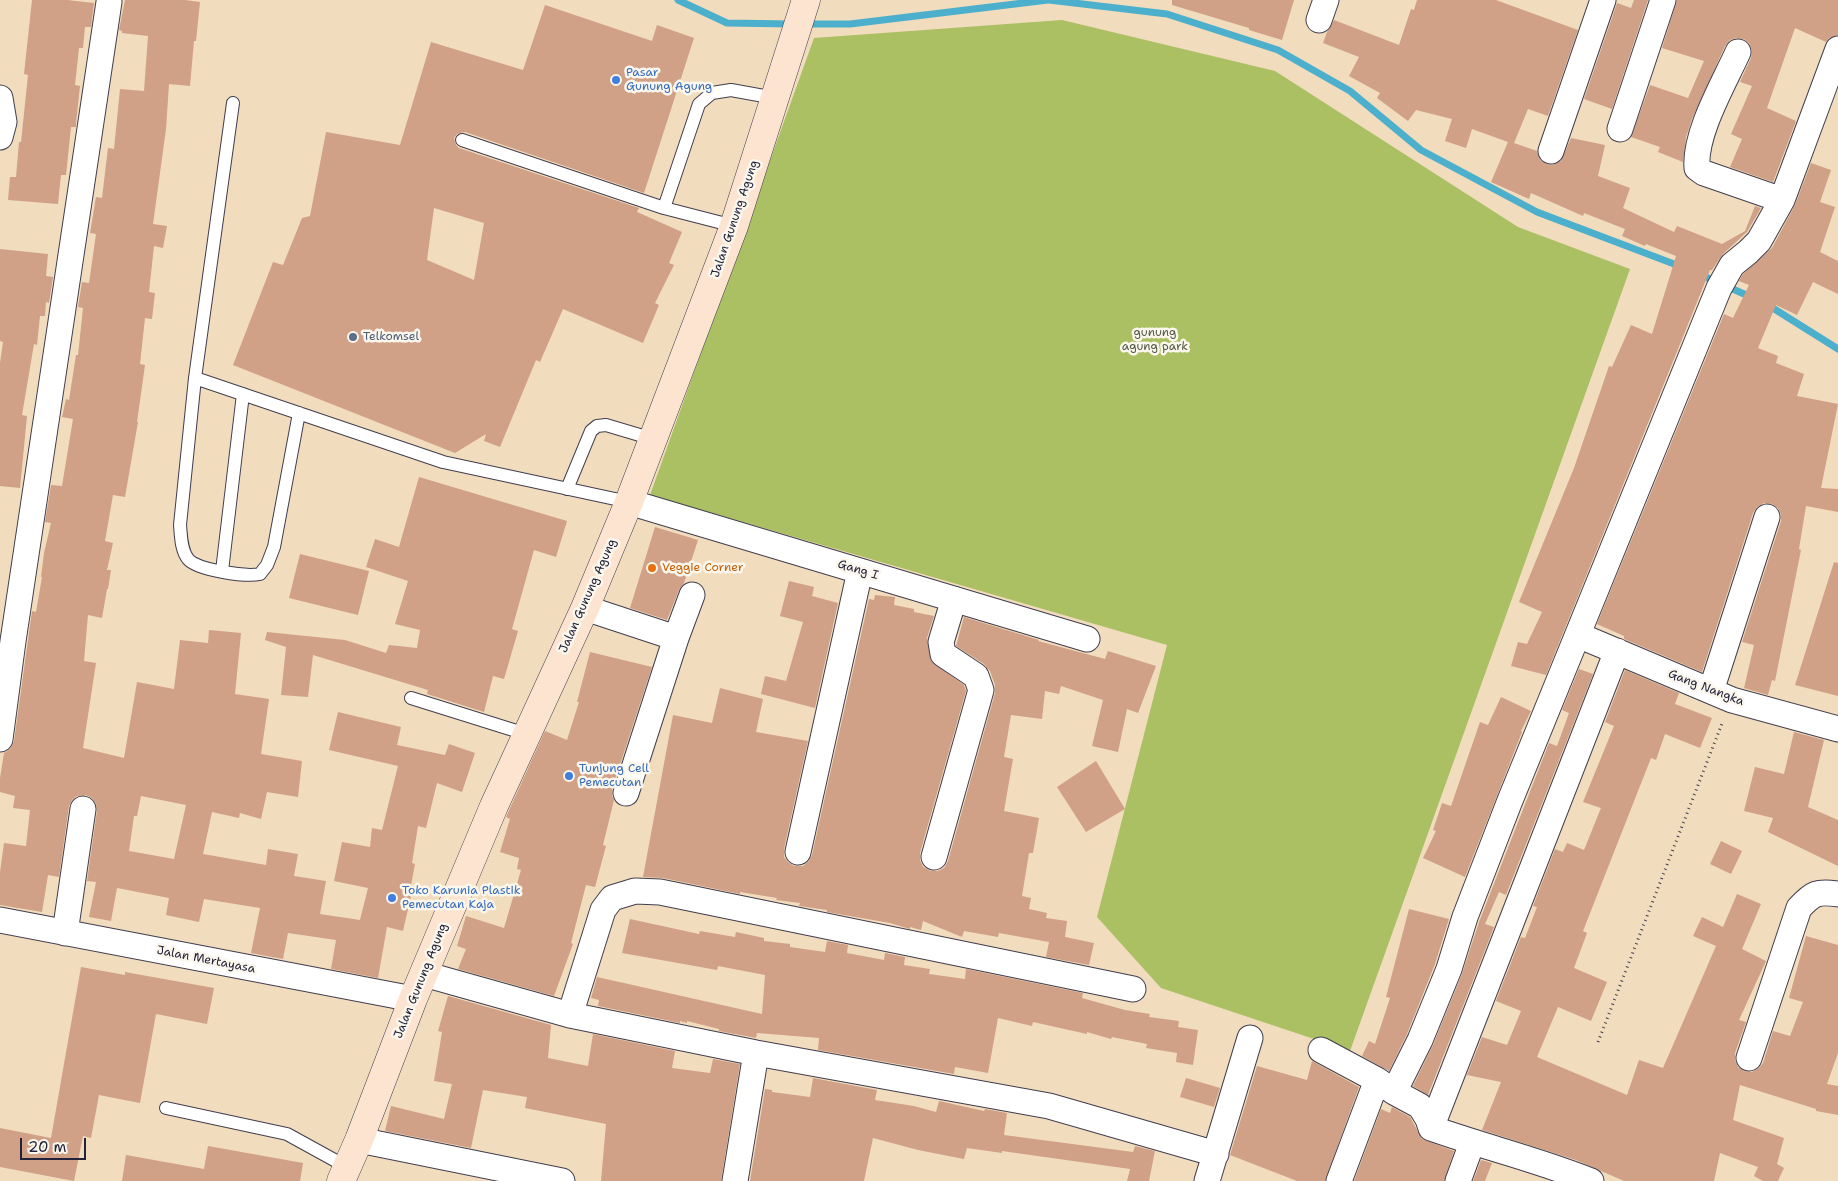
<!DOCTYPE html>
<style>
body{margin:0}
#map{position:relative;width:1838px;height:1181px;overflow:hidden;background:#f2dcbe;font-family:"Shantell Sans",sans-serif}
canvas{display:block}
.scale{position:absolute;left:20px;top:1138px;width:66px;height:22px;box-sizing:border-box;border:2px solid #22223b;border-top:0;padding-left:6px;font-size:15px;line-height:18px;white-space:nowrap;color:#22223b;-webkit-text-stroke:4px #fbf7ec;paint-order:stroke}
</style>
<div id="map">
<canvas width="1838" height="1181"></canvas>
<div class="scale">20 m</div>
</div>
<script>
const c = document.querySelector('canvas').getContext('2d');
c.lineJoin = 'round';
function fillPath(path, color) {
  c.fillStyle = color;
  c.fill(path, 'evenodd');
}
function stroke(path, color, width, dash) {
  c.strokeStyle = color;
  c.lineWidth = width;
  c.lineCap = dash ? 'butt' : 'round';
  c.setLineDash(dash || []);
  c.stroke(path);
}
function drawText(font, color, halo, rows, align = 'center') {
  c.font = font + ' "Shantell Sans",sans-serif';
  c.lineWidth = 5;
  c.setLineDash([]);
  c.textBaseline = 'middle';
  c.strokeStyle = halo;
  c.fillStyle = color;
  for (const [text, x, y, turn = 0] of rows) {
    c.save();
    c.translate(x, y);
    c.rotate((+turn || 0) * Math.PI / 180);
    c.textAlign = isNaN(turn) ? turn : align;
    if (halo) c.strokeText(text, 0, 0);
    c.fillText(text, 0, 0);
    c.restore();
  }
}
const green = new Path2D(`
 M1062 20 1275 71 1518 227 1630 269 1350 1051 1161 988 1097 917 1167 645 650 495 814 38Z`);
const stream = new Path2D(`
 M678 0 727 23 792 24
 M1049 0 1167 14 1278 50 1350 91 1421 150 1537 212 1682 267
 M803 24H850L1048 0
 M1699 274 1753 298
 M1768 305 1838 349`);
const building = new Path2D(`
 M32 0H67L94 3 91 27H85L83 48H79L75 85 80 86 76 123V127H71L66 175H61L58 204 8 200 10 177H16L19 142H21L28 75 24 74Z
 M125 0H185L200 2 196 41H194L190 86 169 84 166 129 153 224 167 226 163 248 154 246 149 292 155 293 152 319 145 318 140 364 145 365 137 422H138L125 497 113 495 105 541 113 543 107 570H111L108 589H107L102 618 88 615 84 661 96 663 83 748 124 758 137 682 174 689 180 640 208 643 209 630 241 633 235 694 269 699 261 754 302 761 298 797 267 792 261 819 240 813 239 818 212 812 203 854 266 865 268 849 298 854 294 876 326 881 320 914 360 920 368 888 334 881 342 842 370 847 372 828 382 830 398 766 329 750 338 712 401 727 397 745 445 755 449 744 475 753 462 792 437 783 426 828 418 826 412 863 415 864 409 896H411L403 931 387 927 378 978 331 969 336 940 288 933 283 959 251 953 260 908 204 899 199 922 166 915 169 898 117 888 111 921 89 917 96 882 87 881 97 811 96 804 92 798 86 795 77 796 72 800 69 806 59 877 48 875 42 912 0 905V872L4 843 26 846 30 810 13 808 15 796 0 792V778L4 753 11 748 14 741 32 611 36 612 42 577H41L44 553 51 523 45 522 51 485 62 486 73 419 62 417 66 399 69 400 76 355H78L83 308 78 307 82 282 89 283 96 234 90 233 96 197 102 198 108 148 114 149 120 89 144 91 148 36 122 33V31L119 30ZM141 796 186 805 174 859 129 851 134 816H137Z
 M1172 0H1294L1282 40 1249 30V28L1172 5Z
 M1417 0H1496L1578 30 1548 116 1528 109 1514 143 1537 151 1540 160 1546 164 1553 165 1561 161 1571 138 1605 145 1598 176 1630 188 1623 208 1674 232 1677 226 1722 244 1745 231 1755 206 1761 208 1747 232 1723 254 1712 270H1710L1546 675 1511 666 1518 642 1527 644 1542 612 1519 602 1574 468 1609 366 1612 367 1631 325 1652 334 1676 256 1646 244 1645 246 1622 236 1625 229 1584 213 1583 216 1531 193 1529 199 1491 182 1508 142 1472 129 1466 148 1445 141 1452 119 1416 110 1408 121 1377 98 1380 93 1349 76 1359 57 1323 43 1327 32 1334 20 1399 45 1411 9 1414 10Z
 M1634 0H1648L1612 109 1584 99 1617 3 1631 8Z
 M1677 0H1838V35L1829 38 1826 42 1795 28 1767 108 1796 121 1773 182 1730 167 1742 139 1731 134 1752 86 1740 82 1751 58 1752 51 1749 43 1744 39 1736 38 1730 40 1725 46 1692 119 1686 137 1683 162 1658 152 1660 147 1631 137 1650 85 1688 98 1704 61 1662 48Z
 M545 5 652 41 657 25 694 38 644 193 465 132 457 134 454 138 456 145 459 148 639 208 637 212 682 232 669 263 674 265 655 303 659 305 643 343 563 309 540 362 536 360 500 447 484 441 486 434 455 453 233 365 273 262 283 265 302 218 310 216 326 132 400 145 431 42 523 70ZM434 208 484 223 474 280 427 260Z
 M1811 163 1831 170 1820 202 1835 207 1820 252 1838 261V294L1813 282 1797 315 1776 305 1758 348 1778 356 1776 363 1804 374 1797 396 1838 404 1821 488 1838 489V512L1806 506 1799 549 1801 550 1775 681 1772 680 1768 695 1744 688 1754 645 1742 642 1781 521V514L1778 508 1772 504 1764 503 1757 507 1753 513 1702 672 1624 639V636L1597 624 1724 314 1733 318 1749 285 1739 281 1743 274 1772 248 1795 205Z
 M0 249 48 254 46 276 53 277 49 303 46 302 45 316H40L37 345 34 344 22 415 27 416 20 488 0 486V363L3 342 0 341Z
 M419 477 567 521 556 557 534 550 512 629 518 631 504 679 493 676 484 712 427 694 428 690 313 655 308 697 281 695 286 647 265 640 267 632 345 640 386 653 389 645 417 648 420 630 395 624 408 581 366 567 375 539 399 547Z
 M655 527 698 540 684 583 679 590 667 620 630 608Z
 M300 554 369 571 358 615 289 598Z
 M1834 562 1838 563V696L1795 685Z
 M789 581 814 587 812 596 838 603 815 708 761 694 765 676 786 681 803 622 780 616Z
 M875 595 895 597 894 605 914 609V612L934 616 927 638 931 661 964 685 966 691 920 853V860L923 867 931 871H938L944 868 948 861 995 693V685L990 671 984 664 956 646 964 617 1039 640 1038 641 1105 659 1108 651 1156 666 1138 713 1127 709 1118 752 1092 746 1103 700 1061 686 1059 694 1045 691 1042 719 1011 715 1004 757 1013 759 1004 811 1039 818 1033 853H1029L1022 896 1031 898 1029 909 1047 913 1046 918 1067 921 1065 937 1094 943 1089 965 1046 957 1049 942 999 933 998 937 964 931 962 937 923 921 921 930 910 927V929L890 923 827 912V910L799 906 800 903 776 900 777 898 740 892V894L663 878 643 877 673 715 712 723 720 688 763 699 756 732 808 741 784 849V857L788 862 794 866H803L809 861 812 855 869 599 874 600Z
 M590 652 652 667 612 789V796L614 800 603 845 606 846 595 887 586 885 571 943 573 944 554 996 458 969 466 949 457 946 466 916 504 928 521 870 517 869 519 858 500 852 510 819 506 817 545 731 567 740 579 702H577Z
 M1579 669 1593 674 1506 895 1499 892 1485 924 1494 927 1428 1095 1413 1086 1433 1045 1462 974 1479 922 1549 743 1557 746 1569 713 1562 710Z
 M1625 670 1679 693 1675 704 1712 718 1700 748 1665 734 1656 760 1651 758 1583 931 1587 933 1574 968 1607 982 1591 1021 1558 1007 1537 1057 1627 1095 1639 1060 1663 1068 1716 946 1693 936 1702 917 1723 927 1737 894 1761 904 1742 949 1766 961 1739 1020 1746 1022 1735 1053V1060L1738 1067 1744 1071 1752 1072 1759 1068 1763 1063 1773 1031 1790 1036 1803 1002 1789 998 1806 936 1838 945V1053L1827 1084 1838 1086V1115L1816 1111V1109L1740 1085 1733 1120 1784 1138 1777 1164 1784 1168 1778 1181H1763L1754 1176 1758 1167 1720 1153 1714 1181H1624L1576 1160 1482 1130 1501 1082 1467 1075 1482 1037 1507 1045 1521 1011 1496 1001 1521 937 1525 938 1537 907 1533 906 1555 849 1563 852 1567 843 1584 850 1601 808 1583 802 1614 726 1605 722Z
 M1501 697 1531 711 1521 731 1522 732 1465 877 1423 858 1436 831 1433 830 1442 803 1451 806 1480 722 1488 725Z
 M1794 732 1824 740 1808 807 1838 820V866L1768 832 1773 818 1744 811 1755 767 1784 774Z
 M1096 761 1125 809 1086 832 1057 787Z
 M1721 841 1742 851 1731 874 1710 864Z
 M1409 909 1449 919 1435 964 1407 1034 1389 1071 1362 1056 1369 1041 1375 1044 1390 998 1386 997Z
 M630 919 699 934 700 931 735 937 736 932 764 938V941L790 944V947L825 952 827 941 848 945 847 953 884 960 885 953 905 957 904 965 930 969 929 974 965 979 966 969 1083 993 1082 998 1125 1010 1150 1014 1149 1017 1179 1021 1178 1027 1198 1030 1193 1065 1176 1062 1177 1053 1146 1048 1147 1044 1112 1037 1111 1039 1087 1032V1034L1033 1022 1032 1026 998 1018 988 1073 955 1067 954 1074 818 1050 819 1038 757 1033 756 1038 719 1031V1029L687 1021V1023L680 1021V1023L598 1006 599 1000 591 998 597 977 762 1014 765 975 718 966 717 970 622 953Z
 M81 967 125 975V972L214 988 207 1024 156 1014 140 1103 99 1095 91 1138 83 1136 74 1181 0 1167V1128L51 1138Z
 M448 996 551 1025 548 1058 588 1066 593 1034 675 1051 672 1068 710 1073 713 1059 740 1064 721 1181H601L606 1124 525 1108 527 1097 483 1090 471 1148 385 1131 391 1106 444 1119 452 1084 434 1081 442 1032 438 1031Z
 M1312 1061 1359 1087 1325 1181H1297L1230 1155 1257 1066 1307 1080Z
 M813 1078 877 1090 875 1100 914 1106 936 1112 939 1101 984 1111 985 1109 1007 1113 1004 1135 1133 1152 1135 1146 1155 1151 1149 1181H1127L1130 1169 1002 1151V1153L967 1148 964 1159 918 1150 873 1138 864 1181H750L765 1089 772 1090V1092L810 1097Z
 M1186 1078 1220 1088 1214 1107 1180 1097Z
 M1392 1107 1410 1117 1422 1139 1454 1151 1444 1181H1354L1381 1109 1390 1113Z
 M208 1146 303 1163 300 1181H122L126 1155 204 1169Z
 M1481 1160 1492 1163 1485 1181H1473Z`);
const path = new Path2D(`
 M1598 1042 1723 721`);
const service = new Path2D(`
 M233 103 195 378 443 462 629 502
 M462 140 664 208 734 226
 M664 208 699 104 712 93 731 90 775 98
 M195 378 180 525C181 536 181 550 188 559 197 570 246 577 260 574L267 565 274 547 299 413
 M567 489 591 431 597 426 606 425 653 439
 M222 571 243 394
 M411 698 526 734
 M166 1108 287 1134 347 1167`);
const minor = new Path2D(`
 M1319 20 1326 0
 M1738 52C1724 83 1694 134 1697 168L1704 173 1782 200
 M0 98 4 122 0 137
 M1620 129 1663 0
 M1551 151 1603 0
 M629 502 1087 639
 M585 608 676 638
 M1578 635 1732 700 1838 729
 M1711 691 1767 517
 M0 739 13 641 109 2
 M626 793 676 638 692 595
 M798 852 860 571
 M934 857 981 690 976 676 943 654 941 642 954 599
 M0 920 413 999
 M65 933 83 809
 M424 974 570 1015 756 1053 1049 1106 1216 1154
 M570 1015 603 910 612 898 635 891 660 892 1133 989
 M1321 1050 1377 1080
 M1749 1058 1799 908C1813 893 1817 891 1838 894
 M1394 1092 1420 1040 1449 969 1465 917 1509 803 1719 288 1732 265 1748 252 1759 241 1782 200 1838 49
 M1431 1128 1617 651
 M1431 1128C1484 1147 1539 1160 1591 1181
 M359 1140 562 1181
 M735 1181 756 1053
 M1207 1181 1250 1038
 M1339 1181 1377 1080 1394 1092 1420 1106 1428 1119 1431 1128
 M1458 1181 1472 1143`);
const secondary = new Path2D(`
 M341 1181 359 1140 413 999 494 806 585 608 629 502 734 226 806 0`);
const markers = [
 [616,80,5,"#3f7fe0"],
 [353,337,5,"#5c6f8a"],
 [652,568,5,"#e8710a"],
 [569,776,5,"#3f7fe0"],
 [392,898,5,"#3f7fe0"]
];
const shopNames = [
 ["Pasar",626,73],
 ["Gunung Agung",626,87],
 ["Tunjung Cell",579,769],
 ["Pemecutan",579,783],
 ["Toko Karunia Plastik",402,891],
 ["Pemecutan Kaja",402,905]
];
const streetNames = [
 ["Jalan Gunung Agung",735,219,-71],
 ["Gang I",858,570,17],
 ["Jalan Gunung Agung",588,596,-66],
 ["Gang Nangka",1706,688,21],
 ["Jalan Mertayasa",206,960,11],
 ["Jalan Gunung Agung",421,981,-68]
];
const parkNames = [
 ["gunung",1155,333],
 ["agung park",1155,347]
];
const serviceNames = [
 ["Telkomsel",363,337]
];
const foodNames = [
 ["Veggie Corner",662,568]
];
fillPath(green, '#abbf63');
stroke(stream, '#4cafcb', 7);
fillPath(building, '#d0a087');
stroke(service, '#413e4f', 14);
stroke(minor, '#413e4f', 27);
stroke(secondary, '#413e4f', 29);
stroke(path, '#413e4f', 3, [1, 4]);
stroke(service, '#fff', 12);
stroke(minor, '#fff', 25);
stroke(secondary, '#fde4d1', 28);
for (const [x, y, r, color] of markers) {
  const dot = new Path2D();
  dot.arc(x, y, r, 0, 2 * Math.PI);
  c.fillStyle = color;
  c.fill(dot);
  stroke(dot, '#fbf7ec', 2);
}
drawText('12px', '#366cbe', '#fbf7ec', shopNames, 'left');
drawText('12px', '#22223b', '#fbf7ec', streetNames);
drawText('12px', '#525949', '#fbf7ec', parkNames);
drawText('12px', '#4e5e75', '#fbf7ec', serviceNames, 'left');
drawText('12px', '#c56008', '#fbf7ec', foodNames, 'left');
</script>
